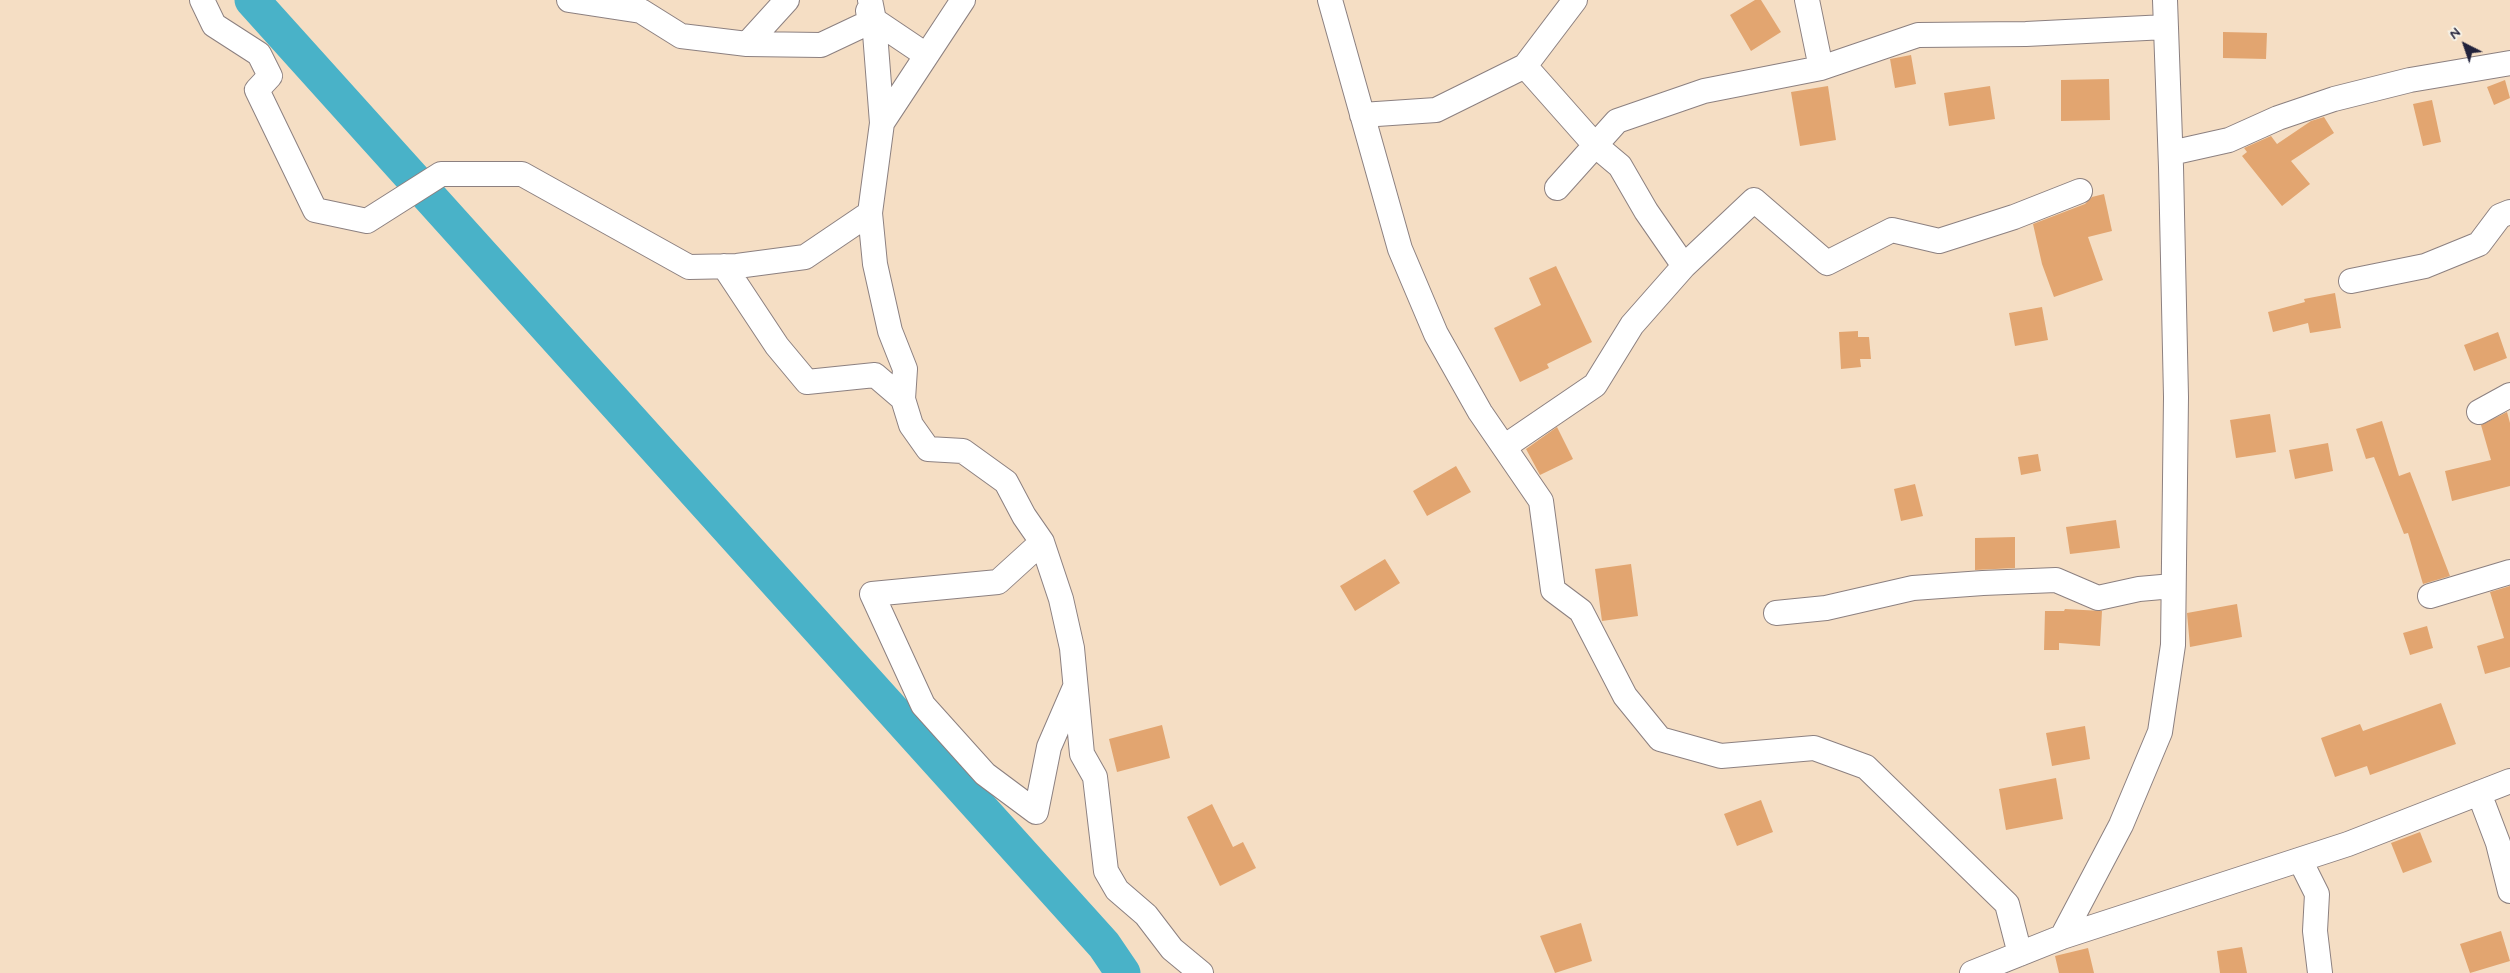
<!DOCTYPE html>
<style>
body{margin:0}
#map{position:relative;width:2510px;height:973px;overflow:hidden;background:#f5dec4;font-family:Mynerve,sans-serif}
canvas{display:block}
.north{position:absolute;left:2440px;top:20px;width:50px;height:50px;-webkit-text-stroke:4px #f7f3e8;paint-order:stroke;rotate:319deg;font-size:14px;font-weight:700;line-height:20px;text-align:center;color:#22223b}
.north::after{content:'';display:block;margin:auto;width:18px;height:22px;background:#22223b;clip-path:polygon(50% 0,100% 100%,50% 72%,0 100%)}
</style>
<div id="map">
<canvas width="2510" height="973"></canvas>
<div class="north">N</div>
</div>
<script>
const c = document.querySelector('canvas').getContext('2d');
c.lineJoin = 'round';
function stroke(path, color, width, dash) {
  c.strokeStyle = color;
  c.lineWidth = width;
  c.lineCap = dash ? 'butt' : 'round';
  c.setLineDash(dash || []);
  c.stroke(path);
}
function fillPath(path, color) {
  c.fillStyle = color;
  c.fill(path, 'evenodd');
}
const river = new Path2D(`
 M252 0 1104 945 1123 973`);
const building = new Path2D(`
 M1755 0H1761L1781 32 1751 51 1730 15Z
 M2223 32 2267 33 2266 59 2223 58Z
 M1911 55 1916 84 1895 88 1890 59Z
 M2109 79 2110 120 2061 121V80Z
 M2505 80 2510 98 2494 105 2487 87Z
 M1828 86 1836 140 1800 146 1791 92Z
 M1990 86 1995 119 1949 126 1944 93Z
 M2432 100 2441 142 2423 146 2413 104Z
 M2324 117 2334 133 2291 161 2310 184 2282 206 2242 156 2247 152 2244 148 2271 136 2277 144 2311 121Z
 M2104 194 2112 231 2088 237 2103 280 2054 297 2042 264 2033 224 2085 204 2092 197Z
 M1556 266 1592 342 1547 364 1549 368 1520 382 1494 328 1541 305 1529 278Z
 M2335 293 2341 328 2310 333 2308 323 2273 332 2268 312 2305 302 2304 299Z
 M2042 307 2048 340 2015 346 2009 313Z
 M1858 331V337H1869L1871 359H1860L1861 367 1841 369 1839 332Z
 M2498 332 2507 358 2474 371 2464 345Z
 M2507 412 2510 423V486L2452 501 2445 471 2491 460 2481 425Z
 M2270 414 2276 452 2236 458 2230 420Z
 M2382 421 2399 476 2410 472 2450 576 2423 584 2408 533 2404 534 2374 457 2366 459 2356 429Z
 M1557 427 1573 459 1540 475 1526 449Z
 M2328 443 2333 471 2295 479 2289 450Z
 M2038 454 2041 471 2021 475 2018 457Z
 M1456 466 1471 492 1427 516 1413 491Z
 M1915 484 1923 516 1901 521 1894 489Z
 M2116 520 2120 548 2070 554 2066 527Z
 M2015 537V568L1975 570V538Z
 M1385 559 1400 583 1355 611 1340 586Z
 M1631 564 1638 616 1602 621 1595 569Z
 M2510 586V667L2485 674 2477 646 2504 638 2490 592Z
 M2237 604 2242 637 2190 647 2187 613Z
 M2065 609 2102 611 2100 646 2059 643V650H2044L2045 611H2064Z
 M2427 626 2433 648 2410 655 2403 633Z
 M2441 703 2456 744 2370 775 2367 766 2335 777 2321 738 2360 724 2363 731Z
 M1162 725 1170 758 1117 772 1109 739Z
 M2085 726 2090 759 2052 766 2046 733Z
 M2056 778 2063 819 2006 830 1999 789Z
 M1761 800 1773 832 1737 846 1724 814Z
 M1212 804 1233 847 1243 842 1256 868 1220 886 1187 817Z
 M2420 832 2432 862 2403 873 2391 843Z
 M1581 923 1592 961 1555 973 1540 936Z
 M2501 931 2510 961 2470 973 2460 944Z
 M2242 947 2247 973H2220L2217 951Z
 M2088 948 2094 973H2059L2055 956Z`);
const minor = new Path2D(`
 M202 0 214 25 259 54 270 76 257 90 315 210 367 221 441 174H522L689 267 737 266 805 257 870 213
 M569 0 641 11 681 36 747 44
 M787 0 747 44 821 45 874 20
 M870 0 874 20 882 123 870 213 875 264 890 331 905 369 903 399 911 425 928 449 963 451 1006 482 1024 516 1042 542 1061 599 1072 648 1082 754 1095 777 1106 871 1117 890 1146 915 1172 949 1201 973
 M1330 0 1400 249 1436 334 1480 412 1541 501 1553 590 1581 611 1625 696 1660 739 1721 756 1814 748 1866 767 2007 904 2020 954
 M1807 0 1821 68
 M868 11 874 20 926 55
 M1362 115 1436 110 1525 66 1575 0
 M882 123 963 0
 M2171 153 2229 140 2278 118 2334 99 2410 80 2510 63
 M1557 188 1617 121 1704 91 1821 68 1918 35 2026 34 2166 27
 M724 266 777 346 807 382 875 375 903 399
 M1684 266 1754 200 1827 263 1892 230 1939 241 2014 217 2080 191
 M2351 281 2425 266 2479 244 2500 216 2510 212
 M2479 412 2510 395
 M1504 447 1595 385 1632 325 1684 266 1646 211 1620 166 1595 145 1525 66
 M1042 542 998 582 872 594 923 705 985 774 1036 812 1049 747 1075 687
 M2430 596 2510 572
 M1776 613 1826 608 1913 588 1983 583 2056 580 2098 598 2139 589 2173 586
 M2479 793 2498 843 2510 891
 M2300 860 2317 894 2315 931 2320 973
 M2062 937 2121 825 2160 732 2173 645 2176 397 2171 167 2165 0
 M1972 973 2062 937 2348 844 2510 781`);
stroke(river, '#49b2c8', 35);
fillPath(building, '#e2a570');
stroke(minor, '#8c8080', 26);
stroke(minor, '#fff', 24);
</script>
